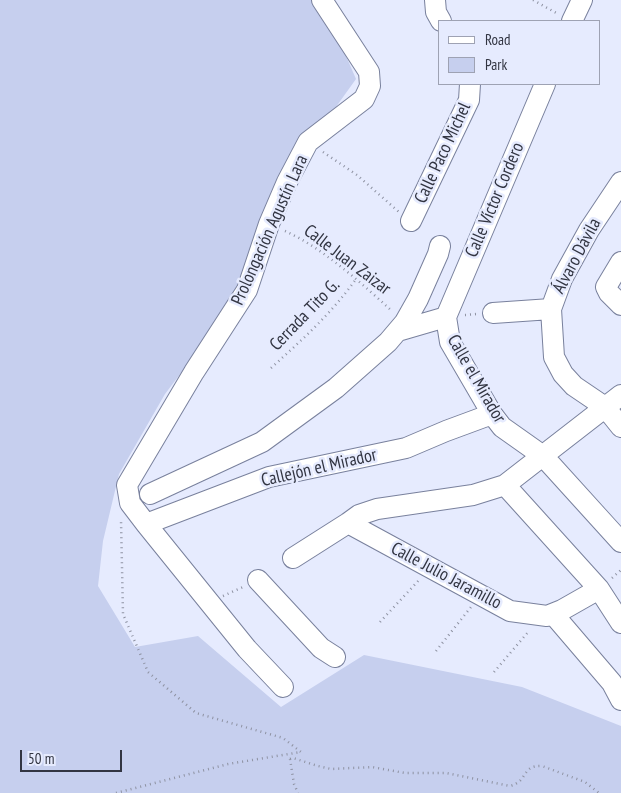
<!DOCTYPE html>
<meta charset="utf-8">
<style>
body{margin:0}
#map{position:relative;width:621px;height:793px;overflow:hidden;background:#e6ebfe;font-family:"PT Sans Narrow",sans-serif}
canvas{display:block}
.legend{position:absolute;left:438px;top:20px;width:162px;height:65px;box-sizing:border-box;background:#e6ebfe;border:1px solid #9ea2b3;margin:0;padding:6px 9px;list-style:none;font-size:15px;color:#323542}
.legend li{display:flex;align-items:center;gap:10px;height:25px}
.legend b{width:25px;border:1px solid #9ea2b3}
.scale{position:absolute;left:20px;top:750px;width:102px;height:22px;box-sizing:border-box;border:2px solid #323542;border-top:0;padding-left:6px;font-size:15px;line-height:18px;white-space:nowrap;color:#323542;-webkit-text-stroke:4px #e6ebfe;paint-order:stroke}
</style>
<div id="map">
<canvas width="621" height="793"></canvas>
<ul class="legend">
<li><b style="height:6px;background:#fff"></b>Road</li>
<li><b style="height:14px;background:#c6cfee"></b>Park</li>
</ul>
<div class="scale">50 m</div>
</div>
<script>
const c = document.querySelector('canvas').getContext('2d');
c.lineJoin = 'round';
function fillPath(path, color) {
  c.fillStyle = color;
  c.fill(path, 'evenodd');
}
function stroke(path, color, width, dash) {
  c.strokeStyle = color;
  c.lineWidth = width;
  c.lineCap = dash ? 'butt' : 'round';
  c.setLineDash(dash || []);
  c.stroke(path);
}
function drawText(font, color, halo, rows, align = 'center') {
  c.font = font + ' "PT Sans Narrow",sans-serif';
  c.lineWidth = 5;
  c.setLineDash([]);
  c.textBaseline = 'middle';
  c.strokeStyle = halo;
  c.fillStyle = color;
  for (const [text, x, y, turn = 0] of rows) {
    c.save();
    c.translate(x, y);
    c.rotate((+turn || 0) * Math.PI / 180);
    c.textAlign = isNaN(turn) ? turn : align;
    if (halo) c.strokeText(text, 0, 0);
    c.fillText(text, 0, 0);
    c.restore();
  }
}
const green = new Path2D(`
 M0 0H315L333 26 356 79 328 118 235 302 165 394 119 474 103 541 98 586 135 647 198 636 281 707 364 655 522 687 621 726V793H0Z`);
const path = new Path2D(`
 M533 0 558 14
 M323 152 357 175 399 212
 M285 231C323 248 361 283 392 311
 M465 315 477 314
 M271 368C302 340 332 313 356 279
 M612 578 621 570
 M223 596 243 587
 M380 622 420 579
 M436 651 471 607
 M494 672 529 631
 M290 759 293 758 318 766 331 769 372 767 405 773H446L510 786C529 781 521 765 542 766L585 782 599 793
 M290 759 294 784 298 793
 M116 793 228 764 301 752 283 738 196 713 148 672 123 614 121 520`);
const minor = new Path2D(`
 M435 0 436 12 441 21
 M572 21 582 0
 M545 84 446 317 450 342 492 414 502 427 543 456 621 542
 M621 182 589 230 562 279 551 309 554 357 563 374 574 386 605 407 621 427
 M411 221 469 100 470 84
 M621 262 606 287 609 293 621 305
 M493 313 551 309
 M398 331 446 317
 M505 485 599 589 621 623
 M150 494 262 442 336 388 388 342 405 322 418 299 438 254 440 246
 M348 523 510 611 547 616 562 610 599 589
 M146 524 269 477 406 448 446 431 492 414
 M293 558 348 523 359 515 377 509 473 495 505 485 621 395
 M258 580 321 648 335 657
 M553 614 612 683 621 700
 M283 687 247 649 146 524 130 503 127 485 194 372 247 290 269 224 287 182 308 142 364 99 370 86 369 72 322 0`);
const streetNames = [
 ["Calle Paco Michel",443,153,-65],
 ["Calle Víctor Cordero",495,200,-67],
 ["Prolongación Agustín Lara",270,230,-66],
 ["Álvaro Dávila",577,256,-62],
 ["Calle Juan Zaizar",347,260,37],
 ["Cerrada Tito G.",305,315,-46],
 ["Calle el Mirador",476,379,60],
 ["Callejón el Mirador",319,468,-13],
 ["Calle Julio Jaramillo",446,576,28]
];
fillPath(green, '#c6cfee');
stroke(minor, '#79819d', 22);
stroke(path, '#8e92a2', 2.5, [1, 4]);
stroke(minor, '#fff', 20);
drawText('18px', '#323542', '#e6ebfe', streetNames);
</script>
